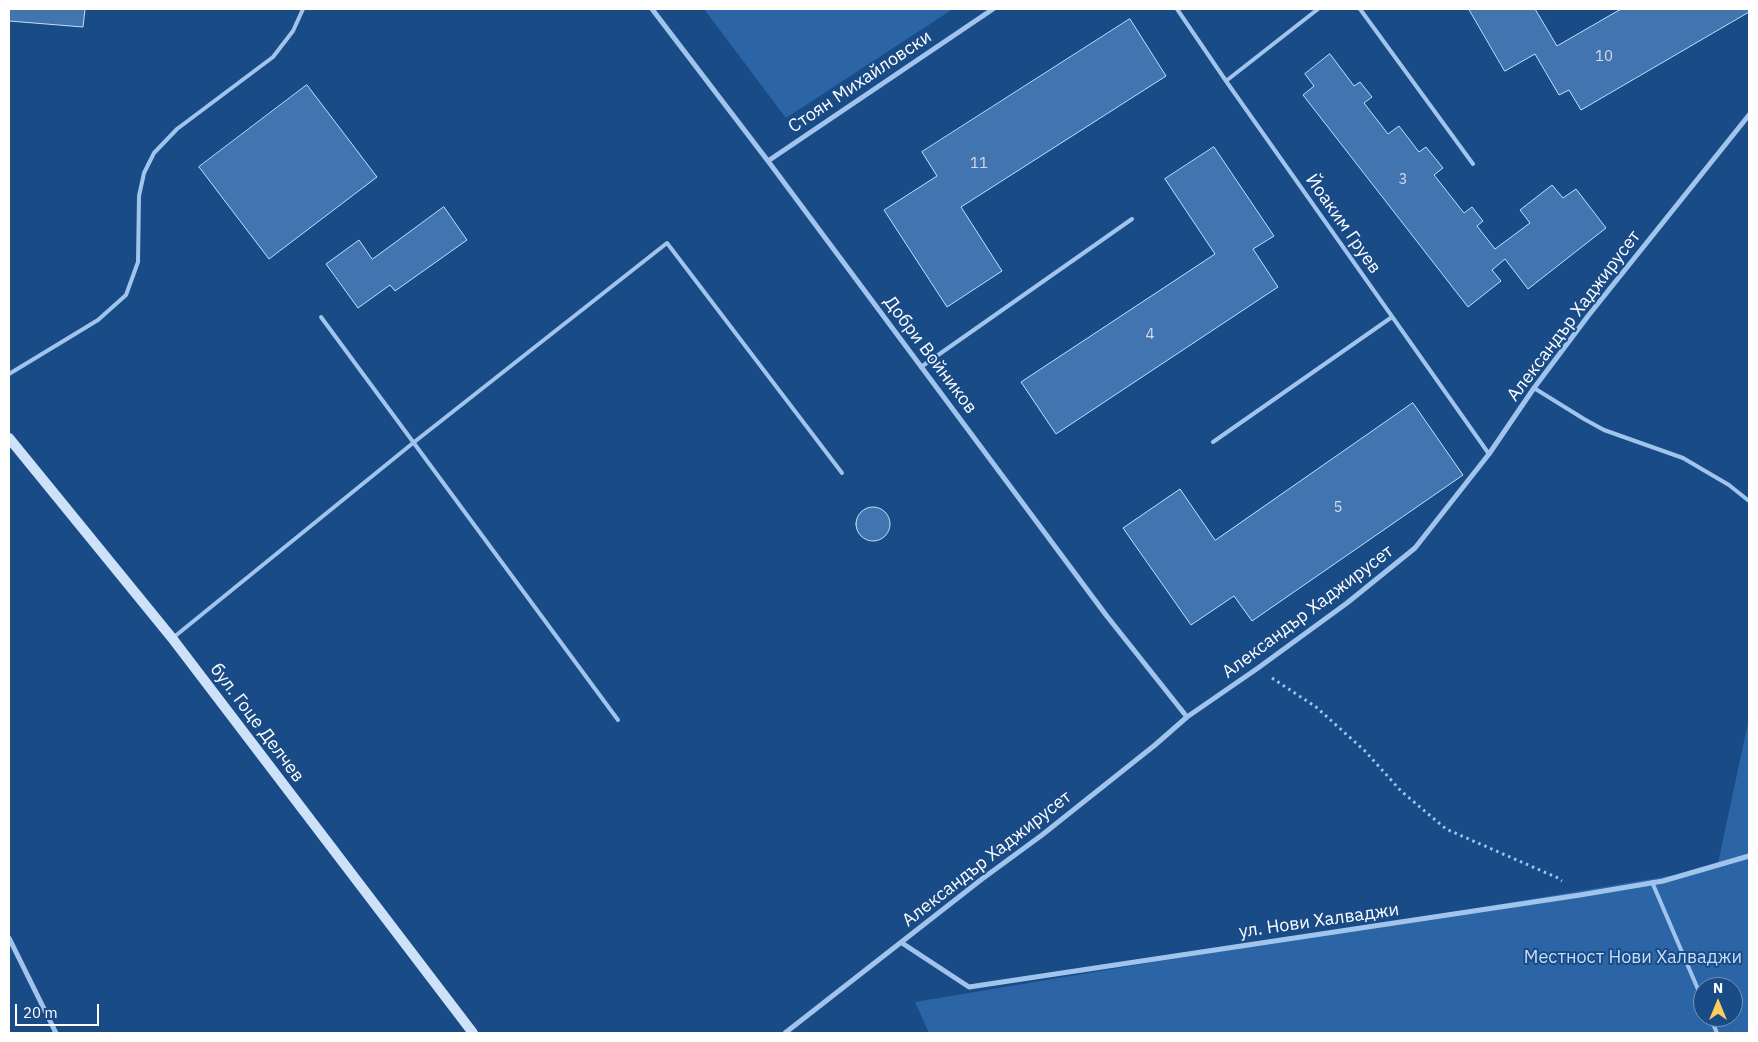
<!DOCTYPE html>
<meta charset="utf-8">
<style>
body{margin:0}
#map{position:relative;width:1758px;height:1042px;overflow:hidden;background:#194b87;font-family:"IBM Plex Sans",sans-serif}
canvas{display:block}
.frame{position:absolute;inset:0;border:10px solid #fff;pointer-events:none}
.north{position:absolute;left:1693px;top:977px;width:50px;height:50px;box-sizing:border-box;background:#194b87;border:1px solid #7593b7;border-radius:50%;rotate:0deg;font-size:14px;font-weight:700;line-height:20px;text-align:center;color:#fff}
.north::after{content:'';display:block;margin:auto;width:18px;height:22px;background:#ffcd5c;clip-path:polygon(50% 0,100% 100%,50% 72%,0 100%)}
.scale{position:absolute;left:15px;top:1004px;width:84px;height:22px;box-sizing:border-box;border:2px solid #fff;border-top:0;padding-left:6px;font-size:15px;line-height:18px;white-space:nowrap;color:#fff;-webkit-text-stroke:4px #194b87;paint-order:stroke}
</style>
<div id="map">
<canvas width="1758" height="1042"></canvas>
<div class="frame"></div>
<div class="north">N</div>
<div class="scale">20 m</div>
</div>
<script>
const c = document.querySelector('canvas').getContext('2d');
c.lineJoin = 'round';
function fillPath(path, color) {
  c.fillStyle = color;
  c.fill(path, 'evenodd');
}
function stroke(path, color, width, dash) {
  c.strokeStyle = color;
  c.lineWidth = width;
  c.lineCap = dash ? 'butt' : 'round';
  c.setLineDash(dash || []);
  c.stroke(path);
}
function drawText(font, color, halo, rows, align = 'center') {
  c.font = font + ' "IBM Plex Sans",sans-serif';
  c.lineWidth = 4;
  c.setLineDash([]);
  c.textBaseline = 'middle';
  c.strokeStyle = halo;
  c.fillStyle = color;
  for (const [text, x, y, turn = 0] of rows) {
    c.save();
    c.translate(x, y);
    c.rotate((+turn || 0) * Math.PI / 180);
    c.textAlign = isNaN(turn) ? turn : align;
    if (halo) c.strokeText(text, 0, 0);
    c.fillText(text, 0, 0);
    c.restore();
  }
}
const green = new Path2D(`
 M704 9H953L786 118Z
 M1749 718V1033H929L915 1002 1717 868ZM1703 987H1733V1017H1703Z`);
const building = new Path2D(`
 M9 9H85L83 27 9 21Z
 M1469 9H1535L1557 46 1621 9H1749V12L1581 110 1569 90 1559 95 1535 54 1505 71Z
 M1130 19 1166 76 961 207 1002 271 947 307 884 210 937 176 922 152Z
 M1330 54 1354 86 1360 82 1372 97 1364 103 1388 134 1399 126 1419 152 1426 147 1443 168 1434 175 1464 213 1472 207 1483 221 1477 226 1495 249 1530 223 1520 210 1552 185 1563 198 1576 189 1606 228 1528 289 1505 259 1492 270 1501 281 1468 307 1303 95 1314 86 1305 74Z
 M307 85 377 177 269 259 199 167Z
 M1214 147 1274 236 1253 249 1278 287 1056 434 1021 382 1215 254 1165 179Z
 M444 207 467 240 395 291 390 285 358 308 326 264 359 240 372 259Z
 M1413 403 1463 475 1252 621 1234 596 1191 625 1123 528 1180 489 1215 540Z
 M856 524a17 17 0 1 1 34 0a17 17 0 1 1-34 0Z`);
const path = new Path2D(`
 M1272 678 1316 707 1365 751 1401 791 1446 829 1558 878 1562 881`);
const lane = new Path2D(`
 M1177 9 1226 81 1489 454
 M1360 9 1473 164
 M1226 81 1318 9
 M321 317 618 720
 M921 367 1132 219
 M9 374 98 320 126 295 138 262 139 196 144 173 154 153 177 129 273 57 293 31 303 9
 M1534 388 1584 419 1604 430 1683 458 1729 485 1749 501
 M1213 442 1392 317
 M174 637 413 443 667 243 842 473
 M1652 882 1703 1001
 M1710 1017 1717 1033`);
const street = new Path2D(`
 M652 9 768 161 1106 615 1187 717
 M768 161 993 9
 M9 938 56 1033
 M902 943 969 987 1580 895 1663 881 1749 856
 M785 1033 982 879 1042 835 1155 745 1187 717 1258 668 1347 603 1415 548 1489 454 1534 388 1588 316 1749 115`);
const secondary = new Path2D(`
 M9 438 172 638 473 1033`);
const numberNames = [
 ["10",1604,57],
 ["11",979,164],
 ["3",1403,180],
 ["4",1150,335],
 ["5",1338,508]
];
const streetNames = [
 ["Стоян Михайловски",860,82,-34],
 ["Йоаким Груев",1343,224,55],
 ["Александър Хаджирусет",1574,316,-53],
 ["Добри Войников",930,355,53],
 ["Александър Хаджирусет",1308,612,-37],
 ["бул. Гоце Делчев",257,723,53],
 ["Александър Хаджирусет",987,859,-38],
 ["ул. Нови Халваджи",1319,921,-8]
];
const parkNames = [
 ["Местност Нови Халваджи",1633,958]
];
fillPath(green, '#2c65a5');
fillPath(building, '#4275b0');
stroke(building, '#c6def9', 1);
stroke(path, '#a1c4ed', 3, [2.5, 4]);
stroke(lane, '#a1c4ed', 4);
stroke(street, '#a1c4ed', 5);
stroke(secondary, '#cde1f9', 10);
drawText('15px', '#d0dceb', null, numberNames);
drawText('18px', '#fff', '#194b87', streetNames);
drawText('18px', '#c6def9', '#194b87', parkNames);
</script>
